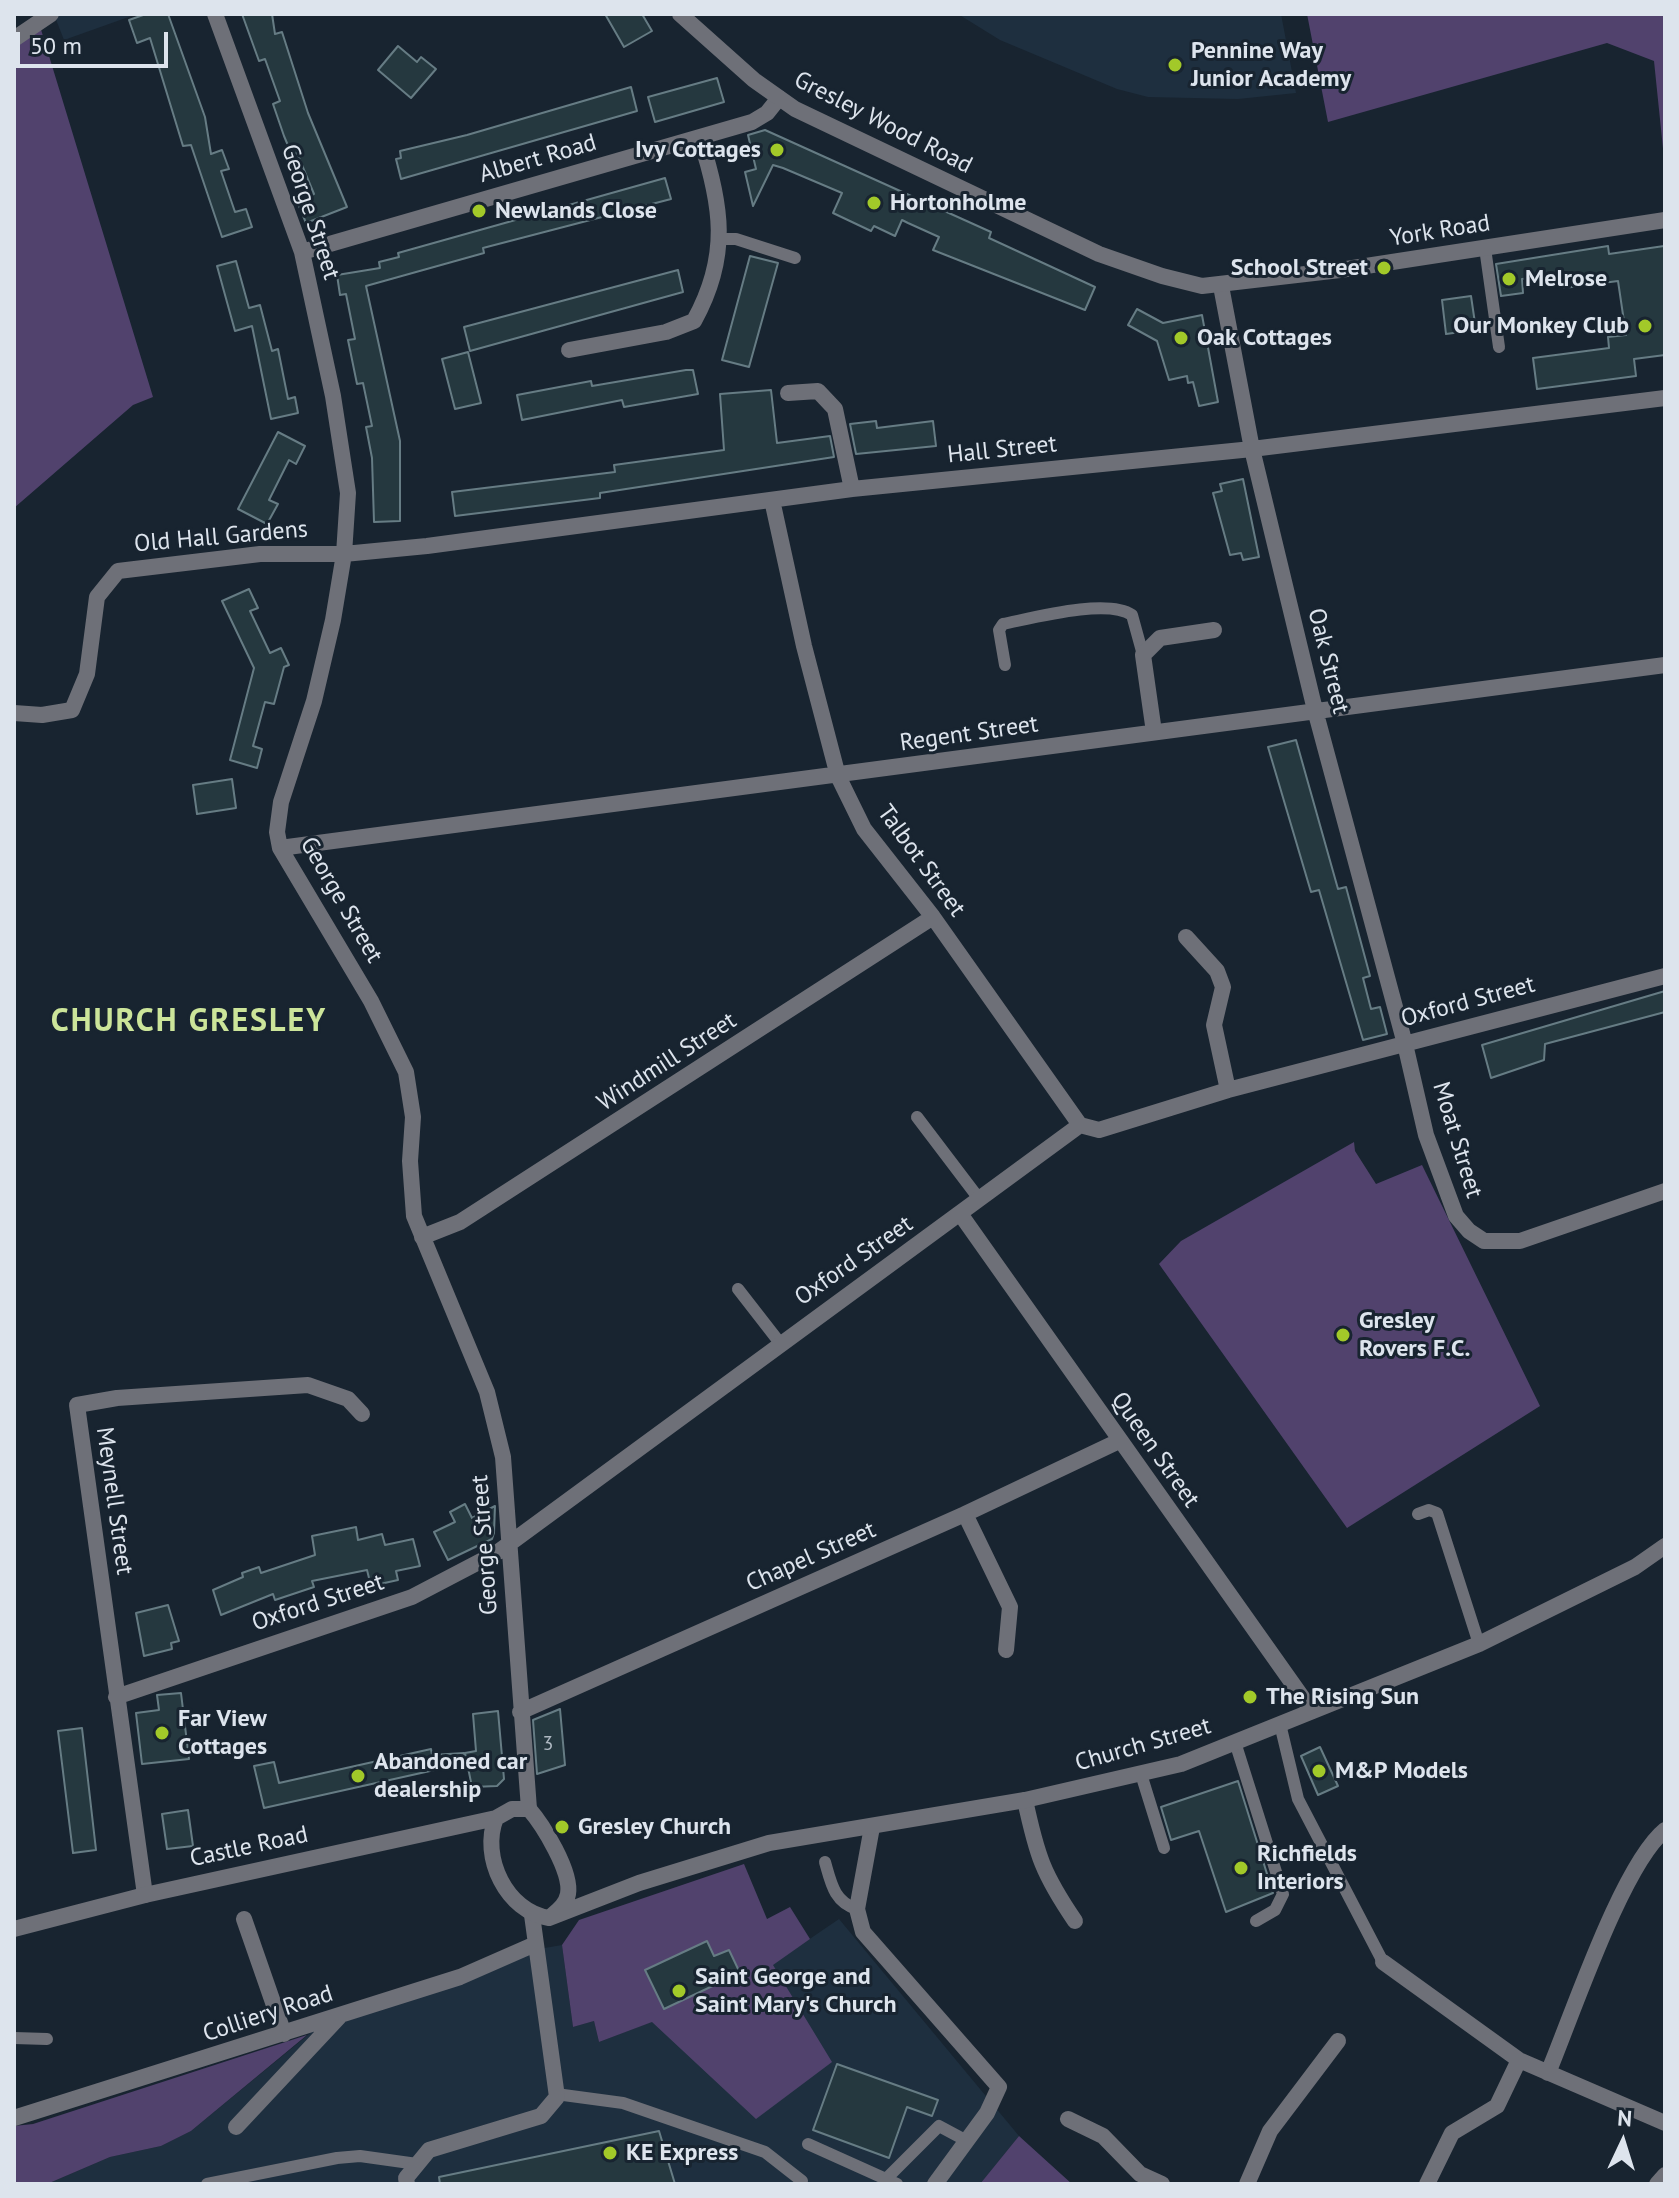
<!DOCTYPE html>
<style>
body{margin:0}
#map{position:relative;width:1679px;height:2198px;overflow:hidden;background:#182430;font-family:"PT Sans",sans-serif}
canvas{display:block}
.frame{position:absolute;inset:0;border:16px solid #dde4ed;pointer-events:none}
.north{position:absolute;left:1583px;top:2102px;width:80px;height:80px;-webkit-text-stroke:6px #182430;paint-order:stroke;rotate:4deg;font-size:22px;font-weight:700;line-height:32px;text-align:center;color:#dde4ed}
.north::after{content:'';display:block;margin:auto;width:28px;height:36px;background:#dde4ed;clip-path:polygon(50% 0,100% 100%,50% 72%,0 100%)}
.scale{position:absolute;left:16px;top:32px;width:152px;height:36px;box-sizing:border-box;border:4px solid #dde4ed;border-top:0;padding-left:10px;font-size:24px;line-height:28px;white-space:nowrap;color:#dde4ed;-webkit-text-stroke:6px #182430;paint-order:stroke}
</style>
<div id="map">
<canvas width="1679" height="2198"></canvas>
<div class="frame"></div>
<div class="north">N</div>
<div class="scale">50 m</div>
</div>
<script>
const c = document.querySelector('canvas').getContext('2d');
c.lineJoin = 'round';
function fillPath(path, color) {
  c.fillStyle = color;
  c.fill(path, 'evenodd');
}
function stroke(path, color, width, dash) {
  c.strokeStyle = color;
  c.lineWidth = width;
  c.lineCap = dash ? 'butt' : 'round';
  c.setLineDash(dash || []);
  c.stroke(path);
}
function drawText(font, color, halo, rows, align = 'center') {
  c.font = font + ' "PT Sans",sans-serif';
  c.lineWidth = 6;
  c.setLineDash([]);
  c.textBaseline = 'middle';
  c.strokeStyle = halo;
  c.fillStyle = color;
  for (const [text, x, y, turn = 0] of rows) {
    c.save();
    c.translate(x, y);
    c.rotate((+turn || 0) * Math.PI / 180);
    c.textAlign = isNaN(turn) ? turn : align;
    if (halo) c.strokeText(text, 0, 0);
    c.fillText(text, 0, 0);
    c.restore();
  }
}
const built = new Path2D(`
 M61 14H137L64 40 55 17Z
 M958 14H1281L1296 93 1238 99 1148 97 1117 89 1000 40Z
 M839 1919 1019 2136 980 2184H47L110 2157 161 2146 191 2131 342 2007 510 1954 562 1945 573 2027 594 2021 599 2042 651 2022 773 1964Z`);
const green = new Path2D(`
 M1307 14H1665V168L1654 61 1607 43 1328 122Z
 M39 23 153 397 133 405 14 508V39Z
 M1354 1142 1355 1151 1376 1184 1422 1165 1540 1406 1347 1528 1159 1264 1181 1241Z
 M744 1864 767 1919 790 1907 810 1939 773 1965 832 2062 756 2119 652 2022 599 2042 594 2021 573 2027 562 1945 579 1920Z
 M307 2035 191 2131 161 2146 110 2157 47 2184H14V2126L33 2124Z
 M1019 2136 1072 2184H980Z`);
const building = new Path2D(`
 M146 14H168L205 117 211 154 222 150 229 169 221 171 235 212 246 209 252 227 222 237 191 145 183 146 150 38 137 43 129 20Z
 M242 14H272L275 34 282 32 308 113 347 207 306 223 297 201 314 194 297 153 292 155 284 136 273 104 280 101 265 59 259 61Z
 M605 14H642L652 31 624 47Z
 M398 46 417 62 421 57 436 69 411 98 378 70Z
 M717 78 724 102 655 122 648 97Z
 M631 87 637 111 401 179 396 159 401 158 400 151 467 135Z
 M765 130 991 232 989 238 1095 287 1085 310 933 250 939 237 908 223 902 220 895 236 874 226 871 231 833 213 842 193 783 168 773 165 753 206 745 172 756 169 748 135Z
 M665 178 671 199 483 248 484 253 366 286 400 441V521L374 522 372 458 366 427 372 426 363 383 357 384 348 340 355 339 346 294 340 295 337 275 380 268 379 262 399 257 398 253Z
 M1608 246 1609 254 1664 246 1665 355 1634 359 1636 376 1537 389 1533 358 1609 348 1608 337 1626 335 1618 281 1564 288 1562 274 1522 279 1523 293 1501 296 1496 264Z
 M750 256 778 263 749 367 722 360Z
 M236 261 249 308 260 305 272 351 278 349 288 399 295 397 298 413 271 419 252 326 235 331 217 266Z
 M678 270 683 292 470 351 464 327Z
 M1471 296 1476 330 1446 334 1442 300Z
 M1137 309 1163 323 1202 315 1218 402 1199 406 1193 382 1188 383 1187 376 1169 380 1157 341 1128 325Z
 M468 352 481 403 455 409 442 359Z
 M686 370H693L698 394 624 407 622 400 522 420 517 395 591 381 592 386Z
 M771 390 777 443 830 436 834 457 600 493V498L455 516 452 492 615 472 614 465 724 450 720 394Z
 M876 421 877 428 933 421 936 446 856 454 850 424Z
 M278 432 305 446 296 464 289 460 269 500 278 504 267 524 238 509Z
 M1243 479 1259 557 1243 560 1241 553 1230 555 1213 493 1222 491 1220 484Z
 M249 589 258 608 250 611 270 653 281 648 289 665 284 667 274 704 265 702 253 746 262 749 257 768 230 760 254 668 222 601Z
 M1296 740 1338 889 1346 887 1370 976 1363 978 1371 1009 1380 1007 1387 1034 1363 1040 1319 890 1311 892 1268 747Z
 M232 779 236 808 197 814 193 785Z
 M1665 991V1012L1545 1044 1544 1060 1491 1078 1482 1045Z
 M465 1504 472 1518 495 1506 494 1533 492 1539 448 1560 434 1532 455 1522 450 1512Z
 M356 1527 358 1540 382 1534 385 1545 413 1539 420 1566 396 1571 398 1580 371 1586 367 1570 312 1581 314 1587 275 1600 273 1594 221 1615 213 1590 243 1577 242 1573 259 1567 261 1573 315 1555 312 1536Z
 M168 1605 179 1641 171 1643 172 1649 144 1656 136 1613Z
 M181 1693 189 1759 142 1764 136 1713 159 1710 157 1695Z
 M560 1709 565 1765 537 1774 533 1720Z
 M498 1711 504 1779 497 1786 472 1787 465 1753 476 1751 473 1714Z
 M82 1728 96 1850 73 1853 58 1731Z
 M1320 1747 1338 1786 1318 1795 1301 1756Z
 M431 1749 432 1755 464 1753 466 1763 264 1808 254 1766 274 1762 279 1783Z
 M1238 1781 1273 1893 1226 1912 1199 1831 1171 1840 1161 1807Z
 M188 1810 193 1846 167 1849 162 1814Z
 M707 1941 714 1956 729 1950 740 1973 664 2009 645 1970Z
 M837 2064 938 2100 932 2116 907 2107 889 2158 813 2130Z
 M659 2131 675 2184H440L439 2177Z`);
const service = new Path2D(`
 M720 239H736L795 258
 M1485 248 1499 347
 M1005 665 999 630 1003 624C1033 618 1107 598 1132 615L1143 655
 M917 1117 980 1200
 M738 1289 780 1343
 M1418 1514 1429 1510 1437 1513 1479 1644
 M1280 1724 1298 1799 1383 1962
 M1235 1742 1283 1894 1275 1910 1256 1921
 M1141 1774 1164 1848
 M825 1862C831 1883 834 1902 857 1909
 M14 2038 47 2039
 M556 2094 623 2103 765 2152 802 2181
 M808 2144 897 2184
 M886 2179 939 2126 967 2141
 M207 2184 337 2158 360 2156 417 2164`);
const minor = new Path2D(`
 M215 14 302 252 333 396 348 493 344 554 333 620 314 701 281 802 277 832 280 848 371 1001 406 1072 413 1117 410 1161 414 1216 487 1392 503 1457 529 1809
 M14 39 51 14
 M302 252 752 122 767 113 779 98
 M1221 286 1252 449 1315 710 1405 1044 1426 1135 1456 1216 1469 1231 1484 1241H1520L1665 1191
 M569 350 666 332 694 321C730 256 722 205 700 138
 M788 393 818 391 835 409 852 489
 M772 500 804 646 838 776 864 829 933 917 1080 1125
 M14 713 42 715 72 710 87 674 97 597 118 571 260 554H344L427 546 852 489 1252 449 1665 398
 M1154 732 1143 655 1160 638 1214 630
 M280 848 1665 665
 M1186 937 1217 971 1223 987 1214 1025 1228 1090
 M961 1215 1312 1711
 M422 1237 460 1222 933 917
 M965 1514 1010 1607 1006 1650
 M116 1697 412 1597 498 1552 1080 1125 1099 1130 1228 1090 1665 976
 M520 1712 965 1514 1119 1441
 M1025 1800C1037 1856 1043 1874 1075 1921
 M872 1827 857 1909 863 1932 999 2087 987 2113 935 2184
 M145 1895 77 1405 117 1398 308 1385 348 1399 362 1414
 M244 1919 284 2034
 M1383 1962 1519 2060 1665 2123
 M1548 2073C1572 2016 1622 1865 1665 1830
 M14 2118 460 1977 533 1945
 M1068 2119 1103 2136 1140 2174 1162 2184
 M236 2127 339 2017
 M407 2184 406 2178 429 2150 541 2116 557 2097 532 1915
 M1247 2184 1270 2131 1338 2041
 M1427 2184 1452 2133 1497 2106 1519 2060
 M1657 2184 1665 2175`);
const tertiary = new Path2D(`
 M680 14 754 80 795 109 1099 254 1162 276 1202 286 1340 270 1665 220
 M549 1918 639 1883 769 1843 1025 1800 1181 1764 1479 1644 1635 1567 1665 1546
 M14 1929 145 1895 496 1818 512 1809H529C543 1825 572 1872 568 1894 566 1905 557 1911 549 1918 507 1912 480 1857 496 1818`);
const markers = [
 [1175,65,8,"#a2c929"],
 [777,150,8,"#a2c929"],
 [874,203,8,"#a2c929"],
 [479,211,8,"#a2c929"],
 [1384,268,8,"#a2c929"],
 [1509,279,8,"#a2c929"],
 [1645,326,8,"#a2c929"],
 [1181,338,8,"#a2c929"],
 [1343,1335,8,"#a2c929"],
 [1250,1697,8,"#a2c929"],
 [162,1733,8,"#a2c929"],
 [1319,1771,8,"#a2c929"],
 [358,1776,8,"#a2c929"],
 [562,1827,8,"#a2c929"],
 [1241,1868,8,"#a2c929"],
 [679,1991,8,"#a2c929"],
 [610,2153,8,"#a2c929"]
];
const numberNames = [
 ["3",548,1744]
];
const poiNames = [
 ["Pennine Way",1191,51],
 ["Junior Academy",1191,79],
 ["Ivy Cottages",761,150,"right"],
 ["Hortonholme",890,203],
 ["Newlands Close",495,211],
 ["School Street",1368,268,"right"],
 ["Melrose",1525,279],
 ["Our Monkey Club",1629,326,"right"],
 ["Oak Cottages",1197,338],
 ["Gresley",1359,1321],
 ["Rovers F.C.",1359,1349],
 ["The Rising Sun",1266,1697],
 ["Far View",178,1719],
 ["Cottages",178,1747],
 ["Abandoned car",374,1762],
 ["dealership",374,1790],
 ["M&P Models",1335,1771],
 ["Gresley Church",578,1827],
 ["Richfields",1257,1854],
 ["Interiors",1257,1882],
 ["Saint George and",695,1977],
 ["Saint Mary's Church",695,2005],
 ["KE Express",626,2153]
];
const streetNames = [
 ["Gresley Wood Road",883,123,27],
 ["Albert Road",538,159,-16],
 ["George Street",310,212,72],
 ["York Road",1440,231,-9],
 ["Hall Street",1002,450,-6],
 ["Old Hall Gardens",221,537,-5],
 ["Oak Street",1328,661,76],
 ["Regent Street",969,734,-8],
 ["Talbot Street",921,861,54],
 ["George Street",341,900,60],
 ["Oxford Street",1468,1002,-15],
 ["Windmill Street",667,1062,-33],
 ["Moat Street",1457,1140,73],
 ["Oxford Street",854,1261,-35],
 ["Queen Street",1155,1450,55],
 ["Meynell Street",114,1501,82],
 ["George Street",485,1545,-94],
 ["Chapel Street",811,1557,-24],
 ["Oxford Street",318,1603,-18],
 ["Church Street",1143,1745,-16],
 ["Castle Road",249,1847,-12],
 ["Colliery Road",268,2014,-18]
];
const districtNames = [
 ["CHURCH GRESLEY",189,1022]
];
fillPath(built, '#1e2f3f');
fillPath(green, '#51426d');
fillPath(building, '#25383f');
stroke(building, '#667c84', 2);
stroke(service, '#6e7078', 12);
stroke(minor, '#6e7078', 16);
stroke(tertiary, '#6e7078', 16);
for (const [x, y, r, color] of markers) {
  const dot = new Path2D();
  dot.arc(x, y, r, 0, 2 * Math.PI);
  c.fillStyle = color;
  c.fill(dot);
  stroke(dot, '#182430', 3);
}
drawText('20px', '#afb9c2', null, numberNames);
drawText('bold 24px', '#dde4ed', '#182430', poiNames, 'left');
drawText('24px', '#dde4ed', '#182430', streetNames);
c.letterSpacing = '2px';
drawText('bold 32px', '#cce59a', '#182430', districtNames);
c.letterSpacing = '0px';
</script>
